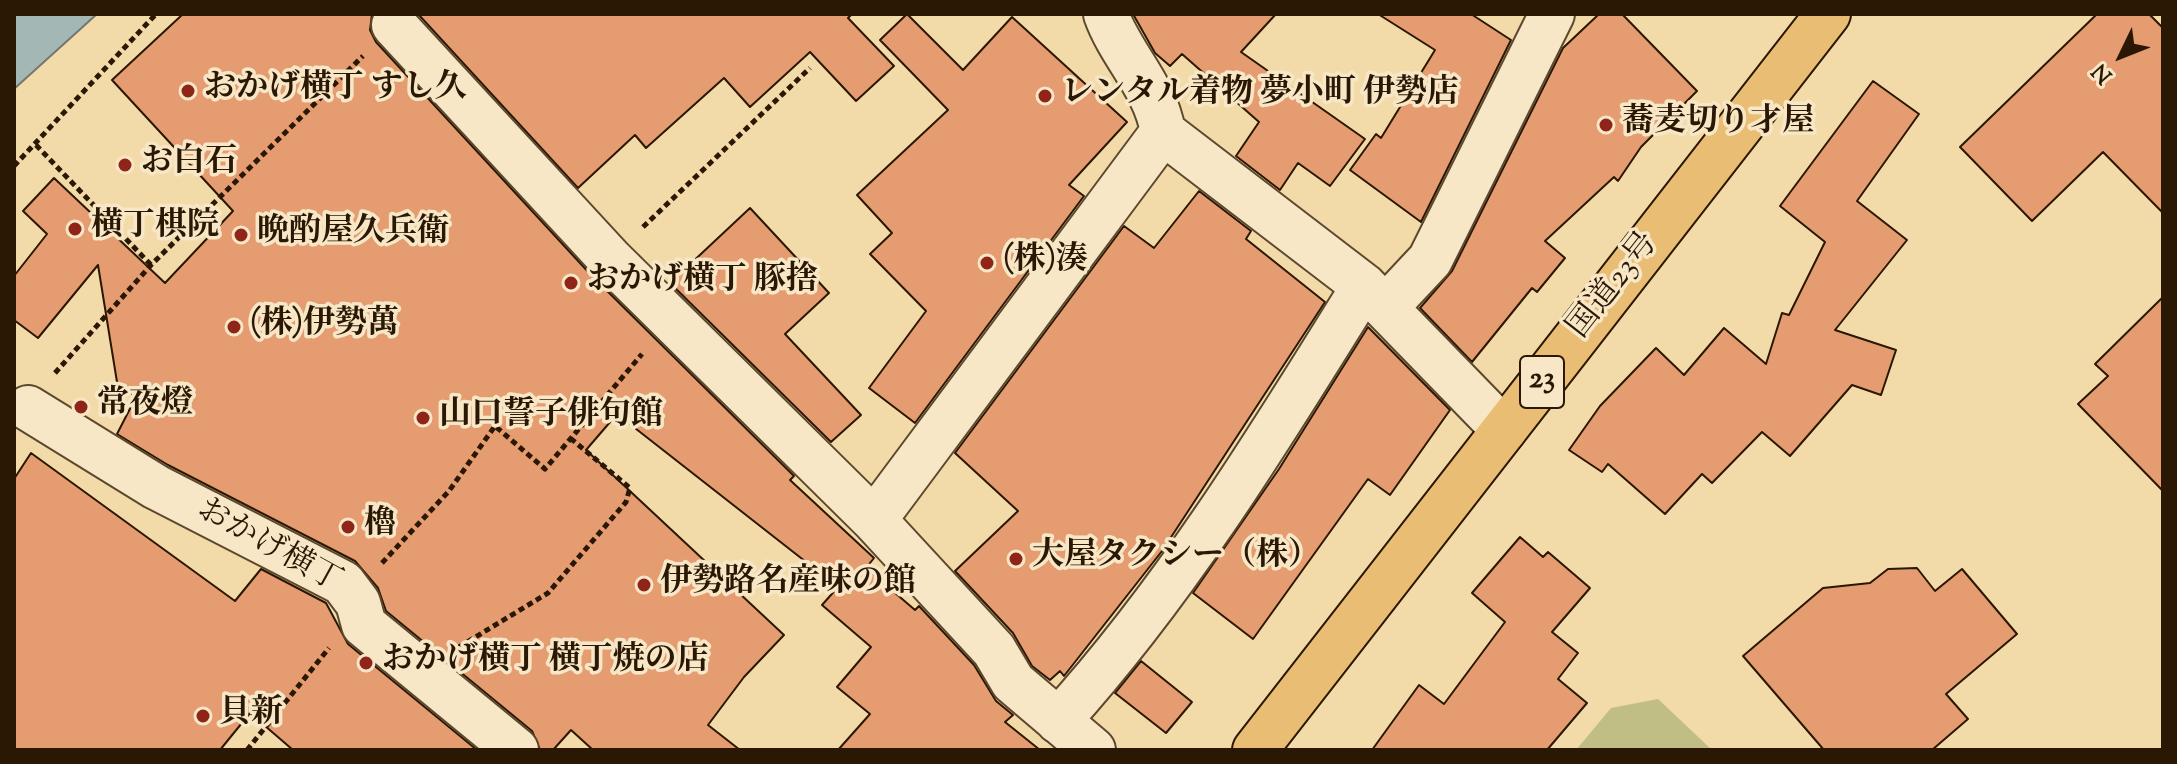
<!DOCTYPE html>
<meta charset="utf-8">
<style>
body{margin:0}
#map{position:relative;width:2177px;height:764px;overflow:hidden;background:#f3daa9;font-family:"Sorts Mill Goudy",serif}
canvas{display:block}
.frame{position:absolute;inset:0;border:16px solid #2a1704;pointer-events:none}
.north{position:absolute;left:2081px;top:16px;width:80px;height:80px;-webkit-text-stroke:6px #f7e7c7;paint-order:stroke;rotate:227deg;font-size:22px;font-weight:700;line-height:32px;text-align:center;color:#2a1704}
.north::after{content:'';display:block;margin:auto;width:28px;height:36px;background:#2a1704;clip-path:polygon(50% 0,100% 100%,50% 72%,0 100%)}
</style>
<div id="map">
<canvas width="2177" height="764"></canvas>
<div class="frame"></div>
<div class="north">N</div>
</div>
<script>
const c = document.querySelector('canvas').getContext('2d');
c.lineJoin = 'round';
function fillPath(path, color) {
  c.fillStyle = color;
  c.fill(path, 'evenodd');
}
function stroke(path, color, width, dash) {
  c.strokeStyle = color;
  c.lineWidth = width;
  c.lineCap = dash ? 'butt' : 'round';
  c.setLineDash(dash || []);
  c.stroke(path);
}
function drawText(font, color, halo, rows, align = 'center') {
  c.font = font + ' "Sorts Mill Goudy","Noto Serif JP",serif';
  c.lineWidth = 7;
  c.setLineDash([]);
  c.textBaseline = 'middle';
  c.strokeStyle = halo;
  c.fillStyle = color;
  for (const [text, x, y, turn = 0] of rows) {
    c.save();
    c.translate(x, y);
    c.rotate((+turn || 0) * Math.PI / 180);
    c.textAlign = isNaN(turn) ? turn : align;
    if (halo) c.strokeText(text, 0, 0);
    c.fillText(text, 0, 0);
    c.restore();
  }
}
const green = new Path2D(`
 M1658 699 1712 750H1576L1611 708Z`);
const water = new Path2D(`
 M14 14H97L14 89Z`);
const building = new Path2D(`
 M183 14H372L370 30 376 42 592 276 794 476 790 480 874 558 866 568 915 610 919 606 974 665 996 701 1013 715 1005 722 1040 750H838L870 714 837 687 871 647 822 605 838 587 617 414 586 450 784 635 744 677 708 725 740 750H593L571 730 553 750H540L532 731 386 611 378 588 355 561 168 465 117 434 136 397 117 382 98 265 38 338 14 320V276L47 234 23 211 54 178 165 283 233 211 112 80Z
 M418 14H852L848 18 894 66 856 101 810 52 750 107 724 78 646 148 635 135 578 188Z
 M907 14 963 70 1012 17 1127 122 1069 185 1084 196 915 423 869 388 926 311 870 254 892 233 857 195 948 110 880 40Z
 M1133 14H1276L1241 52 1365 139 1330 186 1298 163 1280 190 1236 156 1259 122 1182 54 1170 66 1155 53Z
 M1378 14H1471L1511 40 1421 222 1350 170 1376 134 1381 138 1435 50Z
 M1599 14H1622L1697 91 1641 147 1618 181 1614 177 1545 241 1565 258 1537 292 1532 288 1472 362 1420 308 1452 271 1563 48Z
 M2097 14H2149L2163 28V213L2103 152 2032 221 1960 147Z
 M1873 81 1919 114 1857 201 1907 240 1835 330 1896 350 1881 395 1852 385 1790 456 1762 432 1712 483 1702 474 1665 514 1608 464 1602 472 1569 450 1600 406 1656 348 1684 375 1724 328 1766 364 1782 313 1789 315 1825 242 1780 206Z
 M1199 191 1251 231 1246 239 1325 302 1162 551 1064 676 1060 671 1050 680 1032 666 1013 633 955 571 1018 511 955 453 1124 226 1154 248Z
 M750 208 829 293 785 334 861 415 831 442 670 283Z
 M2163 297V491L2078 404 2108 376 2095 364Z
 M1368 327 1450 410 1390 495 1368 479 1253 639 1193 593 1279 469Z
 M31 453 235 601 261 569 326 603 348 644 477 750H293L250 713 220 750H14V479Z
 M1520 537 1543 557 1548 552 1590 588 1552 632 1578 653 1558 679 1587 703 1547 750H1372L1419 685 1444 704 1505 622 1472 593Z
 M1917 568 1935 591 1962 569 2017 634 1946 694 1968 719 1932 750H1824L1743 656 1823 588 1870 583 1888 569Z
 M1141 661 1192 702 1166 733 1115 693Z`);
const path = new Path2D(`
 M36 145 151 265
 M14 166 156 14
 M643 227 810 68
 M55 373 151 265 363 56
 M382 563 449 491 495 426 545 469 642 354
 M459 647 548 593 626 502 630 488 569 437
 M247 750 329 648`);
const minor = new Path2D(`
 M1106 14C1121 56 1155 85 1163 132L1364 286 1504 430
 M394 25 610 259 874 520 994 650 1013 682 1093 750
 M1386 307 1430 260 1552 14
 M28 408 156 487 343 583 358 603 364 625 516 750
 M874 520 1163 132
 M1058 721C1177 590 1271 436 1364 286`);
const highway = new Path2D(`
 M1255 750 1828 14`);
const markers = [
 [188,91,8,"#8f2418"],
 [1045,96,8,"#8f2418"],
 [1606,125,8,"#8f2418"],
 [125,165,8,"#8f2418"],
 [75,229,8,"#8f2418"],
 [241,235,8,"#8f2418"],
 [987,263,8,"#8f2418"],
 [571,283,8,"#8f2418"],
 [234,327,8,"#8f2418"],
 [81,407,8,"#8f2418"],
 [423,418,8,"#8f2418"],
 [348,527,8,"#8f2418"],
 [1016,559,8,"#8f2418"],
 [644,585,8,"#8f2418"],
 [366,663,8,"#8f2418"],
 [203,716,8,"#8f2418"]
];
const shields = [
 [1542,382,44]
];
const shieldNames = [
 ["23",1542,382]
];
const poiNames = [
 ["おかげ横丁 すし久",204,91],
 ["レンタル着物 夢小町 伊勢店",1061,96],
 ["蕎麦切り才屋",1622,125],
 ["お白石",141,165],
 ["横丁棋院",91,229],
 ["晩酌屋久兵衛",257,235],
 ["(株)湊",1003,263],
 ["おかげ横丁 豚捨",587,283],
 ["(株)伊勢萬",250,327],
 ["常夜燈",97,407],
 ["山口誓子俳句館",439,418],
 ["櫓",364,527],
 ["大屋タクシー（株）",1032,559],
 ["伊勢路名産味の館",660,585],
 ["おかげ横丁 横丁焼の店",382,663],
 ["貝新",219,716]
];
const streetNames = [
 ["国道23号",1615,287,-52],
 ["おかげ横丁",268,548,29]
];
fillPath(green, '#c0be84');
fillPath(water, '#a3b7b5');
stroke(water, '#73776e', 2);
fillPath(building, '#e49c70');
stroke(building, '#2a1704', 2);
stroke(minor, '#5c482d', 48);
stroke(highway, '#2a1704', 48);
stroke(path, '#2a1704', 5, [6, 4]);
stroke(minor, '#f7e7c7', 44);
stroke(highway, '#eabd74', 44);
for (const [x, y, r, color] of markers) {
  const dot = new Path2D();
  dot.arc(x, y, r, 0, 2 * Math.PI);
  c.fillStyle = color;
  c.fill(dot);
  stroke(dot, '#f7e7c7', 3);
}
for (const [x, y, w] of shields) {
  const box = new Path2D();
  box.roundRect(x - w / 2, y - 26, w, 52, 6);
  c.fillStyle = '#f7e7c7';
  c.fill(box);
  stroke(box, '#2a1704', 2);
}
drawText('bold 30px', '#2a1704', null, shieldNames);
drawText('bold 32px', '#2a1704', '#f7e7c7', poiNames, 'left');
drawText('32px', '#2a1704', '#f7e7c7', streetNames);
</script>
